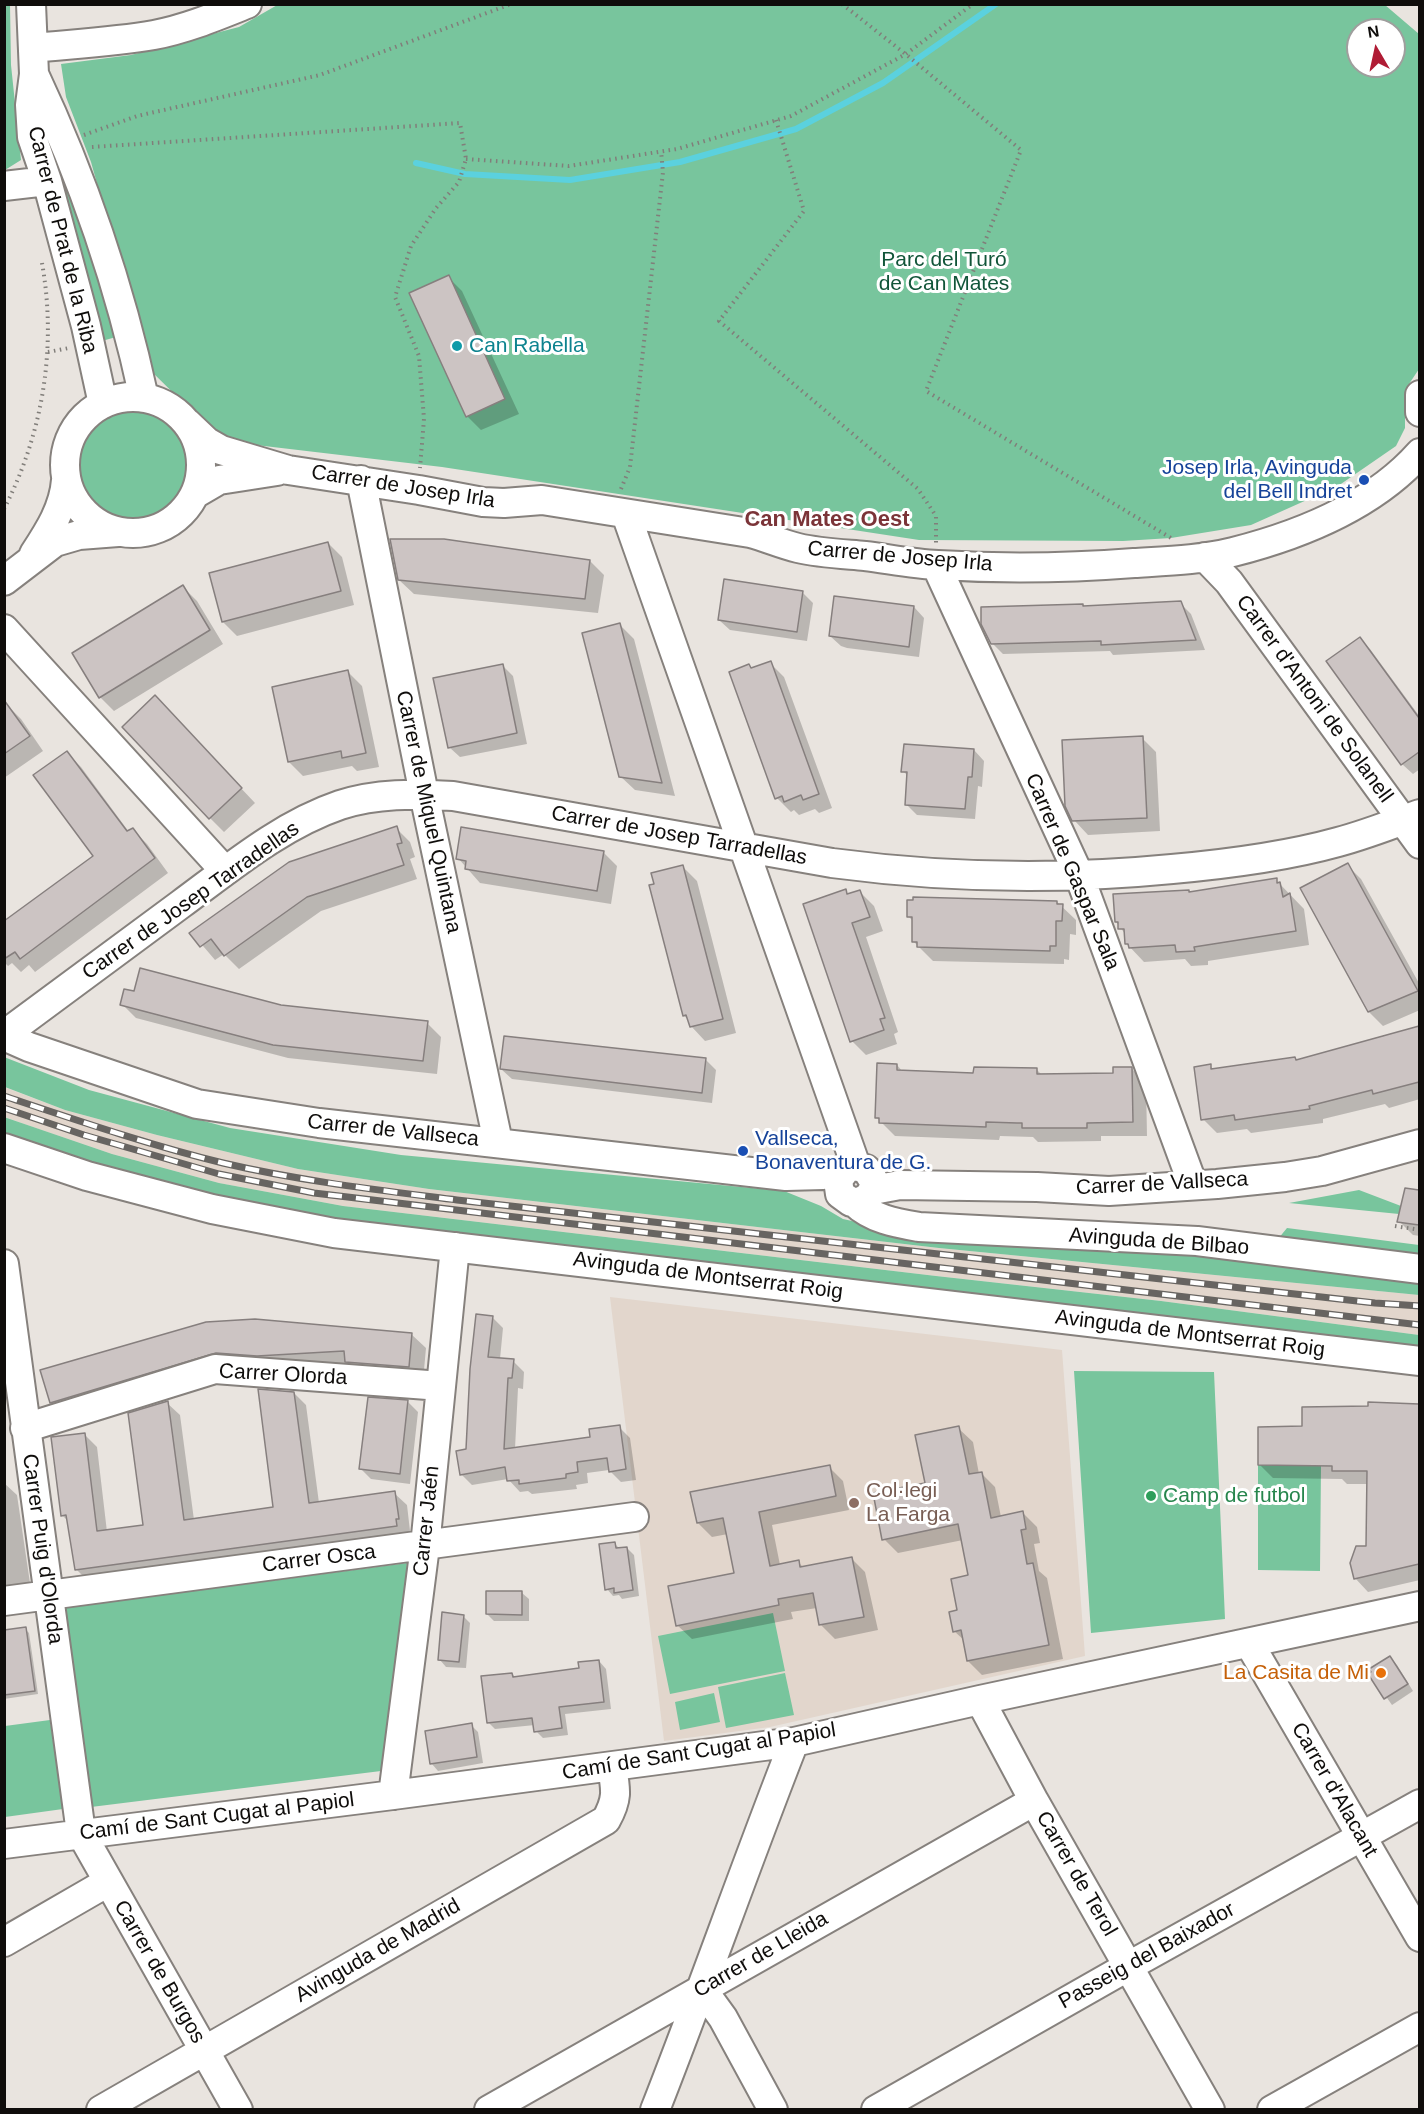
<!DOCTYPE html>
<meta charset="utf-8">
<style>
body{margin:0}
#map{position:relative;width:1424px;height:2114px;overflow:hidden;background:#e9e4df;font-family:Arial,sans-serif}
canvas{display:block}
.frame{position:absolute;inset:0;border:6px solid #0f0d0b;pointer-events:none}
.north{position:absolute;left:1346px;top:18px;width:60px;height:60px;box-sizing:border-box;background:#fff;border:2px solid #9f9e9d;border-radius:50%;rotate:351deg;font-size:16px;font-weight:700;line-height:24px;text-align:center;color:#0f0d0b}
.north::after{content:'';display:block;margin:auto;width:21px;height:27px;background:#b01c35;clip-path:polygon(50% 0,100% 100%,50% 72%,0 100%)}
</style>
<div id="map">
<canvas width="1424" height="2114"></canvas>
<div class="frame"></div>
<div class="north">N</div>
</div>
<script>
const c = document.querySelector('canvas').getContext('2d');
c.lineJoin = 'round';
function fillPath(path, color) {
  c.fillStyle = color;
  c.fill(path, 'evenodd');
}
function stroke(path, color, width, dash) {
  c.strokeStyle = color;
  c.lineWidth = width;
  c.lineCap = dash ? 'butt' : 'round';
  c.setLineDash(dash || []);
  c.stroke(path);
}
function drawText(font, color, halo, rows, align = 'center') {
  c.font = font + ' Arial,sans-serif';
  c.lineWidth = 6;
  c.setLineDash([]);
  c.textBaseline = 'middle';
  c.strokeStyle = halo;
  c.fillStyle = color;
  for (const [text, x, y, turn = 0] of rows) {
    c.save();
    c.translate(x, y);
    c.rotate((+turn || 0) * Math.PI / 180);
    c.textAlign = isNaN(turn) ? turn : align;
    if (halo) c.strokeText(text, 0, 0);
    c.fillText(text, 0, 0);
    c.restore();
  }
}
const built = new Path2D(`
 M4 1087 65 1110 157 1135 298 1169 429 1189 939 1248 1419 1295V1335L1161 1301 936 1276 343 1206 219 1183 112 1154 27 1125 5 1117Z
 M610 1297 1062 1350 1085 1656 770 1727 664 1741Z`);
const green = new Path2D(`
 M279 4 1385 5 1419 34V369L1405 390V428L1396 446 1338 486 1251 525 1171 538 1123 541 919 540 442 467 222 441 149 369 91 162 66 97 61 64 131 55 239 27ZM1358 30H1394V66H1358Z
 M4 5H10L11 65 21 160 5 170Z
 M55 158 79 215 116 337 102 341 53 159Z
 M80 465a53 53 0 1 1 106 0a53 53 0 1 1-106 0Z
 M4 1057 89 1090 230 1128 401 1155 784 1191 821 1206 843 1219 870 1225 1264 1256 1287 1228 1419 1245V1295L939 1248 429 1189 298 1169 157 1135 65 1110 5 1087Z
 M4 1117 112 1154 219 1183 343 1206 936 1276 1161 1301 1419 1335V1351L297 1217 126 1179 5 1136Z
 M1359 1190 1401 1206 1399 1214 1289 1203Z
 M1074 1371 1214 1372 1225 1619 1091 1633Z
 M1258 1465 1321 1466 1320 1571 1258 1570Z
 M407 1563 389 1770 91 1807 64 1608Z
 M773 1613 785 1671 670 1694 658 1636Z
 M785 1673 794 1715 726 1728 718 1687Z
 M714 1693 720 1722 680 1730 675 1702Z
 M50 1720 63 1809 5 1817V1726Z`);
const shadow = new Path2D(`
 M448 277 462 291 519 414 481 430 467 416Z
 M328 543 342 557 354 605 237 636 223 622Z
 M590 561 604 575 598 613 414 594 399 580Z
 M183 587 197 601 223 644 114 711 100 697Z
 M802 592 813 603 807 641 730 630 719 620Z
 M1180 603 1191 614 1205 650 1113 655 1110 651 1003 654 992 643 1084 608Z
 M914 607 924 618 919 657 847 648 841 646 830 636Z
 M620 625 634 639 675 796 635 790 620 776Z
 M1360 639 1370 649 1420 717V769L1413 774 1402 764Z
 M770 663 784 677 832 808 819 813 815 809 799 815 794 810 791 812 777 798 749 665 753 669Z
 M503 666 513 676 527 744 460 757 449 747Z
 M348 672 362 686 379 767 357 771 352 766 303 776 289 762Z
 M7 705 21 719 43 751 4 778V707Z
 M169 712 255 803 224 832 210 818Z
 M1142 738 1156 752 1160 831 1088 835 1074 820Z
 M974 750 984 761 982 787 978 786 975 819 917 815 906 804 908 776 903 771Z
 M67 753 81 767 129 832 133 830 147 844 168 873 35 972 29 965 21 972 12 963 8 966 4 962V923L95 856Z
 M396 828 410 842 415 857 410 859 417 879 321 911 239 969 224 954 215 960 192 933Z
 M603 852 617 866 611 904 480 883 458 858Z
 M1347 865 1361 879 1420 985V1010L1383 1026 1369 1012 1302 889Z
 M683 867 697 881 736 1033 705 1041 691 1026 689 1020 684 1016 651 886Z
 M1276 880 1304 909 1309 945 1208 961V965L1191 966 1185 959 1144 962 1127 944 1126 935 1116 922 1190 893Z
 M845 891 849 895 860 892 874 906 883 931 866 937 898 1032 894 1034 897 1044 866 1055 852 1041Z
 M1057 902 1076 920V935L1070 934 1069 960 1064 959V964L933 961 913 941 914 922 908 916Z
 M122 1004 427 1023 441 1037 437 1074 288 1058 136 1018Z
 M1420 1028V1099L1389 1108 1385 1104 1323 1119V1123L1251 1133 1247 1129 1217 1133 1203 1119 1210 1066 1214 1070 1295 1059 1298 1061Z
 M705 1059 716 1070 712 1103 512 1079 501 1069Z
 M897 1065 903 1072 975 1075 1037 1070 1043 1076 1115 1075 1132 1069 1146 1083 1147 1136H1101V1141L1038 1142 1033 1137 1000 1136 999 1140 895 1136 876 1117Z
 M1406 1189 1420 1192V1236L1413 1235 1399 1221Z
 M492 1317 503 1328 500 1359 513 1361 524 1372 523 1389 518 1388 515 1449 592 1439 619 1427 630 1438 636 1480 621 1482 609 1470 587 1473 588 1483 576 1485 577 1489 532 1494 528 1491 520 1492 508 1479 472 1485 461 1474 467 1451Z
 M206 1323 411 1334 426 1348 423 1381 225 1367 65 1416 51 1402Z
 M294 1393 306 1405 319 1503 394 1493 407 1505 410 1531H408L409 1538 88 1581 76 1569 69 1522 62 1515 84 1434 97 1447 107 1532 145 1526 167 1403 180 1415 194 1520 275 1509Z
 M408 1402 418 1412 410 1484 371 1479 361 1469Z
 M1370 1404 1420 1405V1580L1368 1592 1355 1578 1368 1548V1484H1347L1342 1479 1273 1478 1260 1465 1303 1428 1370 1408Z
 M958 1428 973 1442 979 1474 981 1473 995 1487 1001 1517 1023 1513 1037 1527 1040 1543 1034 1544 1039 1571 1047 1578 1063 1659 982 1675 968 1661 965 1641 954 1631 970 1576 963 1540 898 1553 884 1539 927 1484Z
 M829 1467 843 1481 849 1510 772 1525 780 1565 798 1562 804 1568 851 1558 865 1572 878 1630 835 1639 821 1625 817 1608 791 1612 793 1619 692 1639 677 1625 736 1574 728 1534 712 1537 698 1523Z
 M4 1483 17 1495 31 1590 4 1594Z
 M614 1543 620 1549 627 1548 634 1555 639 1596 622 1599 619 1595 613 1596 607 1589Z
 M522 1593 529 1599V1621H494L487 1614Z
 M463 1616 470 1623 466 1668 446 1667 440 1660Z
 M25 1629 29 1633 38 1694 4 1699V1631Z
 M1390 1658 1397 1665 1413 1691 1392 1705 1370 1674Z
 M599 1661 606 1669 611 1709 565 1714 568 1735 543 1738 536 1731 535 1725 495 1729 488 1722 512 1674 516 1678 581 1669Z
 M471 1725 478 1732 483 1763 438 1771 432 1764 427 1732Z`);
const stream = new Path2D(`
 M416 163 465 174 570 180 680 162 796 129 883 83 996 4`);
const building = new Path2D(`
 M449 275 505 399 466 417 409 293Z
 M390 539H444L590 560 585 599 398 580Z
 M328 542 341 591 222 622 209 573Z
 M724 579 803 591 797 632 718 620Z
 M183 585 210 630 99 698 72 653Z
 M834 596 914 606 909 647 829 636Z
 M1181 601 1196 640 1101 645V641L991 644 981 624V607L1083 604V606Z
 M620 623 662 783 619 777 582 633Z
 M1360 637 1419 718V752L1401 765 1326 661Z
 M771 661 819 794 803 800 801 795 784 802 782 796 775 799 729 672 749 664 751 668Z
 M503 664 517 733 448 748 433 678Z
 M348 670 366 753 342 758 341 751 288 762 272 687Z
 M155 695 242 788 209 819 122 727Z
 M4 700 30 736 4 754Z
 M1143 736 1147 818 1072 821 1065 806 1062 740Z
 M904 744 974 749 972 777H968L965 809 905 805 907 772H901Z
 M67 751 127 831 133 828 155 858 20 959 15 952 4 959V921L93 856 33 775Z
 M397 826 402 843 397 844 404 865 307 897 224 956 211 939 200 947 189 933 289 862Z
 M461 827 604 851 597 891 465 869 466 861 456 859Z
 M1348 863 1418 991 1368 1012 1300 888Z
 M683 865 723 1019 690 1027 686 1015 683 1016 649 885 654 884 651 873Z
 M1277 878V883L1280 882 1283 897 1290 893 1296 931 1194 947 1195 951 1176 952 1175 945 1129 948 1128 944H1125L1124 929H1118V922H1115L1113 894 1189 890V892Z
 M846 889 847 894 860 890 870 917 852 923 885 1018 880 1019 884 1030 850 1042 803 904Z
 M913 897 1057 901V904H1063L1062 921H1056V946H1050V951L917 947V942H912V917H907V900H913Z
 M140 968 281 1005 428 1021 423 1061 273 1045 120 1005 124 989 134 991Z
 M1419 1026V1082L1373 1094 1372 1090 1309 1106 1310 1109 1235 1120 1234 1115 1201 1120 1194 1067 1211 1064V1069L1295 1057 1296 1060Z
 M504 1036 706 1058 702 1093 500 1069Z
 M877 1063 897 1064V1070L973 1073 974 1067 1037 1068V1074L1113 1073V1067H1132L1133 1122 1087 1123V1128H1022V1123H1017L986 1122V1127L879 1123V1118H875Z
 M1405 1188 1419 1190V1225L1397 1222Z
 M476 1314 493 1316 488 1357 514 1359 512 1378H508L504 1449 590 1437 589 1429 620 1425 626 1469 609 1472 607 1458 577 1462 578 1472 566 1474V1478L519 1484V1480L507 1481 505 1467 460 1475 456 1451 466 1449 470 1369Z
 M255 1319 412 1333 409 1367 345 1362 344 1351 257 1356 216 1353 50 1403 40 1370 206 1322Z
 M258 1389 294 1392 309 1503 395 1491 399 1519H396L397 1526 75 1570 66 1515 61 1516 51 1437 85 1433 97 1531 143 1525 128 1413 168 1401 184 1520 273 1507Z
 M368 1397 408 1400 400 1474 359 1469Z
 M1368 1402 1419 1404V1564L1354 1579 1350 1563 1356 1546H1366L1367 1471H1332V1466L1258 1465V1427L1302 1426V1407L1368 1406Z
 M959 1426 969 1474 982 1472 991 1518 1023 1511 1026 1529 1021 1530 1027 1564 1033 1563 1049 1645 967 1661 961 1630 953 1632 949 1612 957 1610 951 1579 968 1575 958 1524 882 1540 873 1493 925 1483 915 1435Z
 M830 1465 836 1496 759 1512 770 1566 799 1560 800 1567 852 1557 864 1617 819 1625 813 1593 778 1599 779 1605 676 1626 668 1586 734 1573 723 1518 697 1523 690 1492Z
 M615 1542 616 1548 627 1547 633 1590 614 1593V1588L605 1590 599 1544Z
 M486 1591H522V1615L486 1614Z
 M442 1612 464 1615 459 1662 438 1660Z
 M26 1627 35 1691 4 1695V1630Z
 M1390 1656 1408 1684 1384 1699 1368 1674 1371 1672 1369 1669Z
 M599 1660 604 1702 559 1707 562 1728 534 1732 532 1718 487 1723 481 1676 512 1673 513 1677 579 1668 578 1662Z
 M472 1723 477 1757 430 1764 425 1731Z`);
const path = new Path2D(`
 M842 4 908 56 1021 150 926 391 1171 538
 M776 120 804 211 719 321 918 489 936 516V543
 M84 135 137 116 320 75 511 4
 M92 147 460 123 466 159 459 182 436 208 411 246 395 297 419 356 424 419 420 468
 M466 159 569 166 677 149 791 116 906 54 973 4
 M48 352 69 348
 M621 489 630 467 663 172 661 151
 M4 509C43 433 57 347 42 263
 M1395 1226 1420 1230`);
const minor = new Path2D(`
 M31 4 34 74 30 105 32 137 47 181 86 326 103 404
 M33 48C73 44 114 42 154 35 186 29 217 16 247 4
 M34 74C83 178 120 286 144 398
 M4 186 47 181
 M1420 395V412
 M65 465a68 68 0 1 1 136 0a68 68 0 1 1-136 0Z
 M187 423 207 442 221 450 288 470 419 490 483 502 504 503 542 500 750 533C766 537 781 544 798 548 819 553 843 554 865 556 889 559 914 564 938 565 1003 569 1069 568 1134 563 1166 561 1201 560 1233 552 1300 535 1373 506 1420 453
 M361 480 424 794 498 1142
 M195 494 219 480 277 471
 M626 514 856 1166
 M34 554C49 531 64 508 66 480
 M1205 557 1229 582 1420 844
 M936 565 1079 875 1193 1185
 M4 581 55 542 79 535 118 532
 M4 629 225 871
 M4 1035C63 991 122 947 181 904 230 868 281 825 340 805 377 793 414 794 453 796L832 863C945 878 1059 880 1172 869 1228 864 1284 857 1338 842 1365 835 1393 824 1420 814
 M4 1036 29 1047 197 1104 319 1123 786 1176 823 1175 856 1166 866 1169 874 1181C874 1195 865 1203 851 1202L840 1194 838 1180 846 1169
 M4 1148 87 1176 212 1209 334 1233 1420 1361
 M873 1190 900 1185 1037 1187 1109 1191 1217 1184 1285 1177 1322 1171 1420 1144
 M854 1202C872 1219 896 1223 919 1227L1197 1241 1420 1269
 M4 1264 81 1833 238 2110
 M25 1428 215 1369 441 1386
 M4 1601 634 1517
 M1249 1643 1420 1937
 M980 1700 1034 1801 1210 2110
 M393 1795 425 1546 455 1247
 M4 1844 393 1795 794 1742 980 1700 1420 1606
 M4 1942 108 1882
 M702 1989 723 2018 773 2110
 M101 2110 606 1820C618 1799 616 1790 612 1767
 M489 2110 1034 1801
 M655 2110C703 1988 746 1864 794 1742
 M876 2110 1129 1966 1420 1804
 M1272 2110 1420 2027`);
const rail = new Path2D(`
 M4 1096C76 1120 149 1145 223 1163 300 1181 379 1190 457 1200L1375 1303 1420 1306
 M4 1108 84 1135 219 1174 314 1193 1420 1325`);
const markers = [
 [457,346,6,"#0f9aa8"],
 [1364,480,6,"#1a4fb4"],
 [743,1151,6,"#1a4fb4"],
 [1151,1496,6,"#2e9e5b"],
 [854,1503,6,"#8d6e63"],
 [1381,1673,6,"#e8710a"]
];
const streetNames = [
 ["Carrer de Prat de la Riba",62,240,76],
 ["Carrer de Josep Irla",403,487,9],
 ["Carrer de Josep Irla",900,557,5],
 ["Carrer d'Antoni de Solanell",1314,699,54],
 ["Carrer de Miquel Quintana",428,812,78],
 ["Carrer de Josep Tarradellas",679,836,10],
 ["Carrer de Gaspar Sala",1072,872,67],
 ["Carrer de Josep Tarradellas",191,901,-35],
 ["Carrer de Vallseca",393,1131,6],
 ["Carrer de Vallseca",1162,1184,-3],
 ["Avinguda de Bilbao",1159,1242,4],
 ["Avinguda de Montserrat Roig",708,1276,7],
 ["Avinguda de Montserrat Roig",1190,1334,7],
 ["Carrer Olorda",283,1375,3],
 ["Carrer Jaén",427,1521,-84],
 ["Carrer Puig d'Olorda",42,1549,82],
 ["Carrer Osca",319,1559,-7],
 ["Camí de Sant Cugat al Papiol",699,1752,-9],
 ["Carrer d'Alacant",1334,1790,60],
 ["Camí de Sant Cugat al Papiol",217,1817,-7],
 ["Carrer de Terol",1076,1874,60],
 ["Avinguda de Madrid",378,1951,-30],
 ["Carrer de Lleida",761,1955,-30],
 ["Passeig del Baixador",1147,1956,-29],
 ["Carrer de Burgos",159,1972,60]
];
const parkNames = [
 ["Parc del Turó",944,260],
 ["de Can Mates",944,284]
];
const cultureNames = [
 ["Can Rabella",469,346]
];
const transitNames = [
 ["Josep Irla, Avinguda",1352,468],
 ["del Bell Indret",1352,492],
 ["Vallseca,",755,1139,"left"],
 ["Bonaventura de G.",755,1163,"left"]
];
const educationNames = [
 ["Col·legi",866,1491],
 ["La Farga",866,1515]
];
const leisureNames = [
 ["Camp de futbol",1163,1496]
];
const foodNames = [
 ["La Casita de Mi",1369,1673]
];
const neighbourhoodNames = [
 ["Can Mates Oest",827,520]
];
fillPath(built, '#e2d6cc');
fillPath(green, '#78c59d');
fillPath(shadow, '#0003');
stroke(stream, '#5bd1de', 6);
fillPath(building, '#ccc4c3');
stroke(building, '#867f7e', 1.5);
stroke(minor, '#86817d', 32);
stroke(path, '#817e7a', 4, [1.5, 4.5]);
stroke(minor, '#fff', 28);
stroke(rail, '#676461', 7);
stroke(rail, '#fff', 4.5, [14]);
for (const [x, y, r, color] of markers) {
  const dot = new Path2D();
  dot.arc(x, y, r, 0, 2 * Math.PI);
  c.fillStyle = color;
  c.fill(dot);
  stroke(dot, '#fff', 2);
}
drawText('21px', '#0f0d0b', '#fff', streetNames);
drawText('21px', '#115539', '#fff', parkNames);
drawText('21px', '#0d838f', '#fff', cultureNames, 'left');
drawText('21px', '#164399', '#fff', transitNames, 'right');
drawText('21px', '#785e54', '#fff', educationNames, 'left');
drawText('21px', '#27864d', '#fff', leisureNames, 'left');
drawText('21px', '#c56008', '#fff', foodNames, 'right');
drawText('bold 22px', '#7b3438', '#fff', neighbourhoodNames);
</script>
